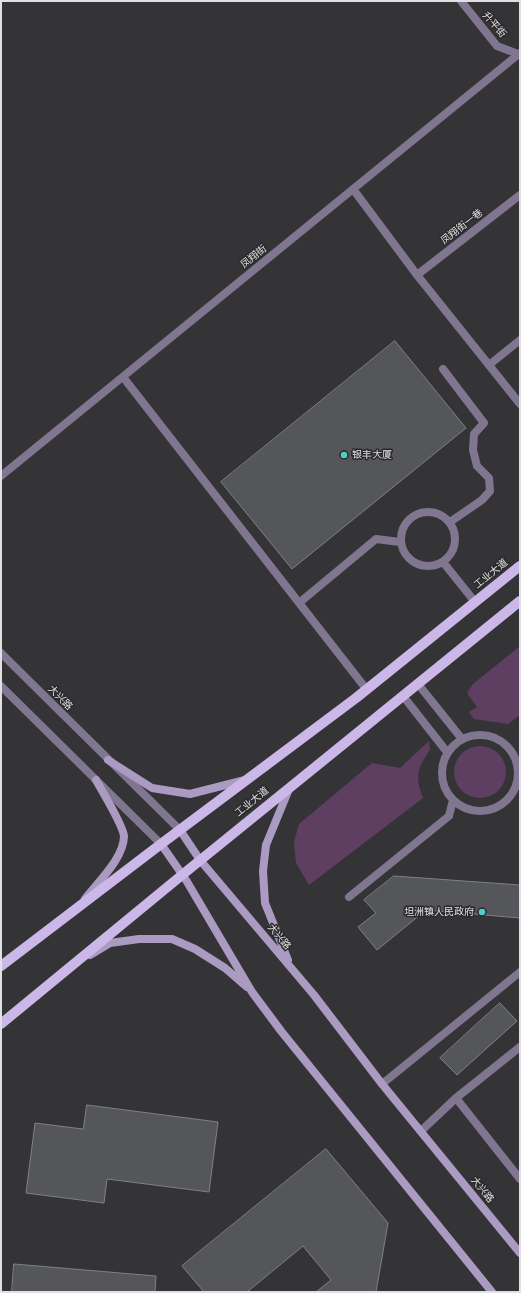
<!DOCTYPE html>
<meta charset="utf-8">
<style>
body{margin:0}
#map{position:relative;width:521px;height:1293px;overflow:hidden;background:#343437;font-family:Arial,sans-serif}
canvas{display:block}
.frame{position:absolute;inset:0;border:2px solid #e1e1e3;pointer-events:none}
</style>
<div id="map">
<canvas width="521" height="1293"></canvas>
<div class="frame"></div>
</div>
<script>
const c = document.querySelector('canvas').getContext('2d');
c.lineJoin = 'round';
function fillPath(path, color) {
  c.fillStyle = color;
  c.fill(path, 'evenodd');
}
function stroke(path, color, width, dash) {
  c.strokeStyle = color;
  c.lineWidth = width;
  c.lineCap = dash ? 'butt' : 'round';
  c.setLineDash(dash || []);
  c.stroke(path);
}
function drawText(font, color, halo, rows, align = 'center') {
  c.font = font + ' Arial,"Noto Sans SC",sans-serif';
  c.lineWidth = 3;
  c.setLineDash([]);
  c.textBaseline = 'middle';
  c.strokeStyle = halo;
  c.fillStyle = color;
  for (const [text, x, y, turn = 0] of rows) {
    c.save();
    c.translate(x, y);
    c.rotate((+turn || 0) * Math.PI / 180);
    c.textAlign = isNaN(turn) ? turn : align;
    if (halo) c.strokeText(text, 0, 0);
    c.fillText(text, 0, 0);
    c.restore();
  }
}
const green = new Path2D(`
 M520 646V715L508 724 474 719 469 712 477 707 467 693 473 684Z
 M429 741 430 750C417 768 415 778 423 798L309 885 296 863 294 842 299 824 372 763 400 768Z
 M454 772a26 26 0 1 1 52 0a26 26 0 1 1-52 0Z`);
const building = new Path2D(`
 M395 341 466 428 292 569 221 482Z
 M394 876 520 885V918L426 910 377 950 358 927 376 913 364 900Z
 M500 1003 517 1021 457 1075 440 1058Z
 M87 1105 218 1122 209 1192 107 1179 104 1203 26 1193 35 1123 83 1129Z
 M326 1149 388 1223 376 1292H316L331 1280 303 1246 247 1292H204L182 1266Z
 M14 1264 156 1276 155 1292H12Z`);
const service = new Path2D(`
 M417 275 520 195
 M489 365 520 340
 M418 684 462 739
 M403 696 447 752
 M442 773a38 38 0 1 1 76 0a38 38 0 1 1-76 0Z
 M349 897 449 816 453 800
 M382 1084 520 972`);
const minor = new Path2D(`
 M461 1 497 46 518 54
 M353 189 417 275 520 404
 M443 369 484 423 474 434 473 450 477 466 489 478 490 491 482 500 450 522
 M123 377 367 690
 M1 476 520 53
 M401 539a27 27 0 1 1 54 0a27 27 0 1 1-54 0Z
 M443 562 475 602
 M299 603 376 539 400 542
 M456 1098 520 1179
 M421 1131 456 1098 520 1047`);
const tertiary = new Path2D(`
 M1 653 180 830
 M1 686 161 844`);
const secondary = new Path2D(`
 M108 760 152 788 190 794 245 780
 M180 830 200 860 314 995 382 1084 520 1253
 M161 844 186 880 252 992 281 1031 492 1292
 M85 899C98 882 124 858 124 836 123 825 102 791 96 780
 M90 955 110 943 139 939H172L195 949 225 968 247 987
 M288 960 265 903 263 871 266 845 289 789`);
const primary = new Path2D(`
 M1 966 161 844 356 698 520 566
 M1 1024 182 875 520 601`);
const markers = [
 [344,455,4,"#54cdc8"],
 [482,912,4,"#54cdc8"]
];
const streetNames = [
 ["升平街",494,25,49],
 ["凤翔街一巷",462,227,-38],
 ["凤翔街",254,257,-39],
 ["工业大道",491,574,-39],
 ["大兴路",60,698,45],
 ["工业大道",252,802,-39],
 ["大兴路",279,937,50],
 ["大兴路",482,1190,51]
];
const poiNames = [
 ["银丰大厦",352,455],
 ["坦洲镇人民政府",474,912,"right"]
];
fillPath(green, '#5e3f62');
fillPath(building, '#555659');
stroke(building, '#7f8184', 1);
stroke(service, '#80768f', 8);
stroke(minor, '#80768f', 8);
stroke(tertiary, '#80768f', 8);
stroke(secondary, '#ab9bc2', 8);
stroke(primary, '#ccb7e9', 10);
for (const [x, y, r, color] of markers) {
  const dot = new Path2D();
  dot.arc(x, y, r, 0, 2 * Math.PI);
  c.fillStyle = color;
  c.fill(dot);
  stroke(dot, '#2a2a2c', 1.5);
}
drawText('10px', '#e1e1e3', '#2a2a2c', streetNames);
drawText('10px', '#e1e1e3', '#2a2a2c', poiNames, 'left');
</script>
